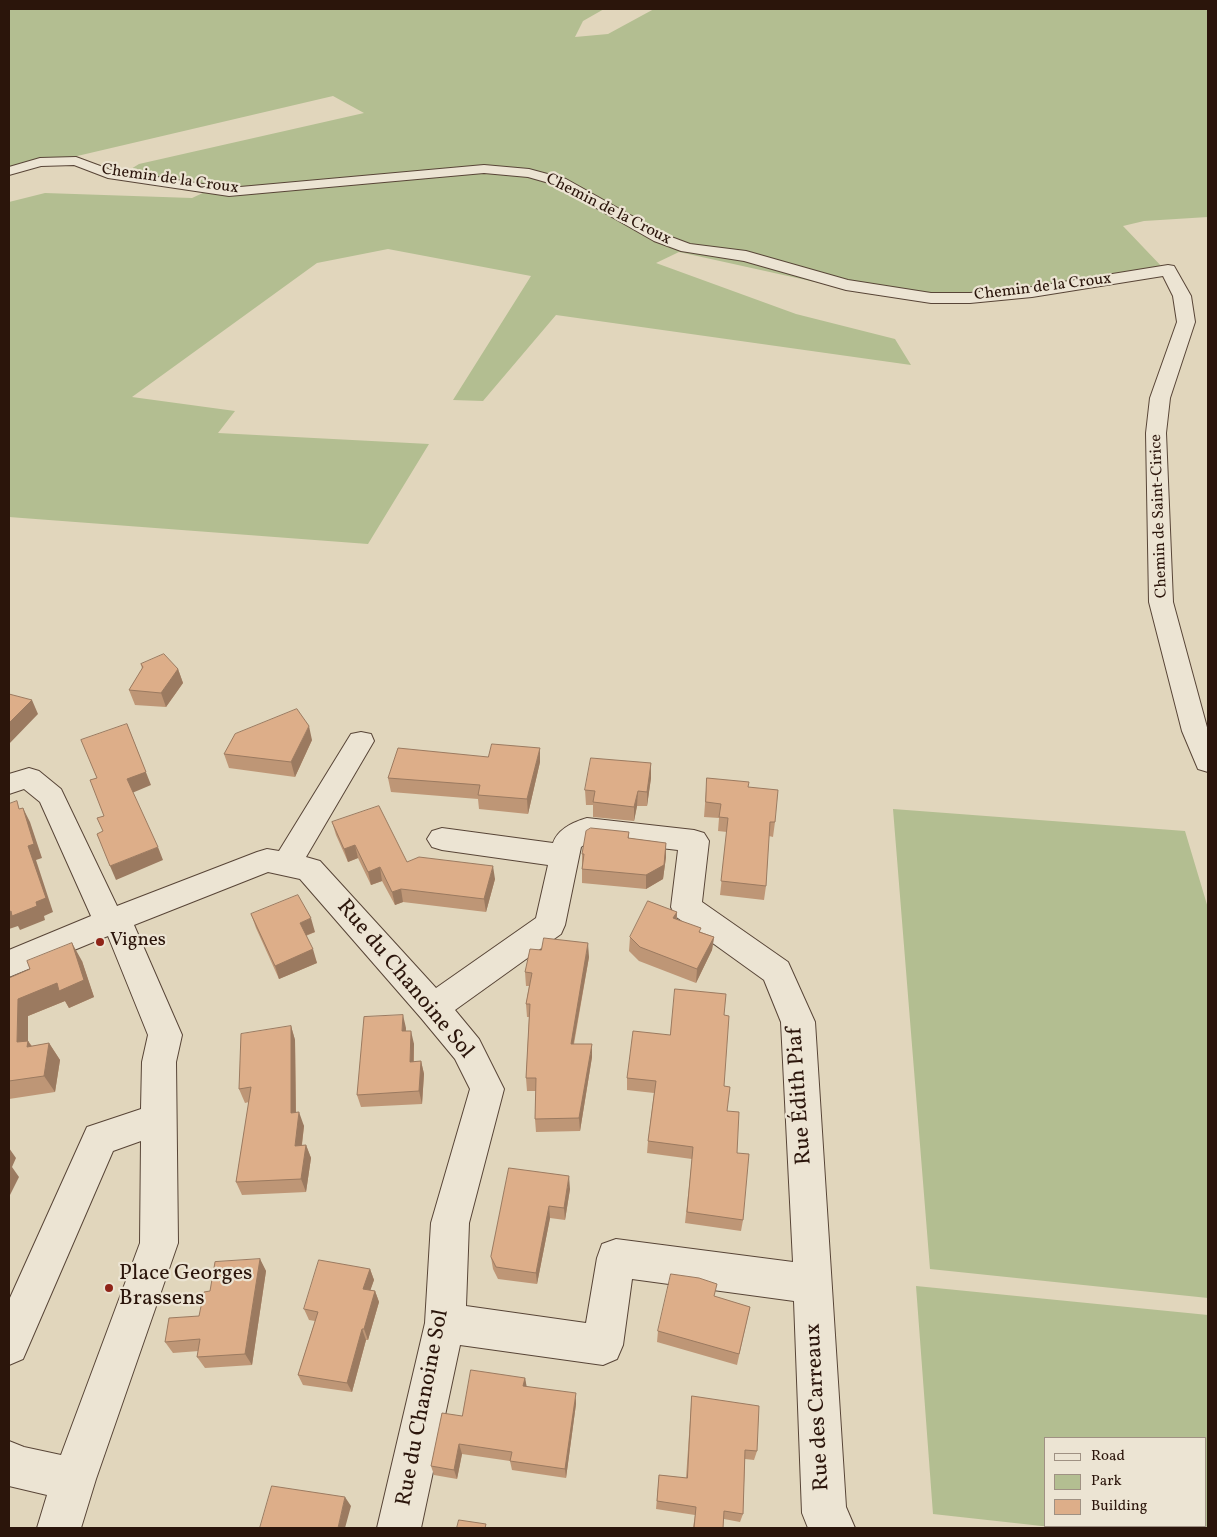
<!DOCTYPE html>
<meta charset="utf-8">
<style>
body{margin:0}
#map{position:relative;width:1217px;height:1537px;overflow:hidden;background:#e1d6bc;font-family:Vollkorn,serif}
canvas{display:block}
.frame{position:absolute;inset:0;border:10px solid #2b150b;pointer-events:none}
.legend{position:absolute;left:1044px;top:1437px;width:162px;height:90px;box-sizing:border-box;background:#ece4d3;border:1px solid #9f9183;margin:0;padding:6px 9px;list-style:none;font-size:15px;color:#2b150b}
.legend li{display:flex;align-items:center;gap:10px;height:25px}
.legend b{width:25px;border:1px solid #9f9183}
</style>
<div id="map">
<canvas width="1217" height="1537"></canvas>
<div class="frame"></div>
<ul class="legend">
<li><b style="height:6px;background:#ece4d3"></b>Road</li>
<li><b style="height:14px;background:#b3be91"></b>Park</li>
<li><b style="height:14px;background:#ddae89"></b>Building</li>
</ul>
</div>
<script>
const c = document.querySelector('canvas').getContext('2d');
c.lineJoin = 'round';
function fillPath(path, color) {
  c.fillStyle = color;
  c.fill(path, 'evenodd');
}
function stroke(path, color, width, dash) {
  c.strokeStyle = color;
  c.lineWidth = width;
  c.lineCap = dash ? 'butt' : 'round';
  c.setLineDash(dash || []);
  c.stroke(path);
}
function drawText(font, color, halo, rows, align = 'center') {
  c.font = font + ' Vollkorn,serif';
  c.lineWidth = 4.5;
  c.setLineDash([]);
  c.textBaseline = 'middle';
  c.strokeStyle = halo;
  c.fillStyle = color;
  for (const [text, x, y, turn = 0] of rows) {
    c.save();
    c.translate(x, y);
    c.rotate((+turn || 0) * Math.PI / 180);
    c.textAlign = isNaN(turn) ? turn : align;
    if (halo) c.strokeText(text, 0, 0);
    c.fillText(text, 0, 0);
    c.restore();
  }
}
const green = new Path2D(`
 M9 9H604L583 21 575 37 608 34 654 9H1208V217L1144 221 1123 226 1164 269 989 294 874 295 679 252 656 263 796 314 895 339 911 365 556 315 483 401 453 400 531 276 388 249 317 263 132 397 235 411 218 433 429 444 368 544 9 517V202L45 193 192 198 218 186 126 172 139 164 364 113 333 96 9 172Z
 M893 809 1185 831 1208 908V1298L930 1269Z
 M916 1286 1208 1315V1528H1060L933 1514ZM1206 1438V1526H1046V1438Z`);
const minor = new Path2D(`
 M76 157 111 170 229 188 484 165 529 169 566 179 666 235 690 244 746 251 848 280 931 293H970L1032 287 1168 265 1174 266 1191 296 1195 322 1170 398 1166 433 1173 602 1208 731V772L1198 769 1182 731 1149 602 1146 433 1150 398 1177 322 1173 296 1163 276 1032 297 970 303H931L846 290 744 261 681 251 654 241 556 185 528 177 484 173 229 196 108 178 74 165 41 166 9 175V167L40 158Z
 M361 732 371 734 374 741 306 857 320 861 436 988 536 918 548 865 442 850 432 847 427 839 432 831 442 828 553 843C558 829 573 822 587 818L694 830 704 833 709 841 702 902 788 962 815 1022 846 1507 855 1528H808L802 1513 794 1301 632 1279 623 1345 617 1359 603 1365 460 1345 421 1528H377L425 1323 431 1223 470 1089 455 1059 421 1018 300 879 268 872 134 925 182 1035 176 1062 178 1243 96 1479 81 1528H37L47 1495 9 1486V1441L24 1447 61 1455 140 1243 141 1141 113 1151 23 1359 9 1365V1300L87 1127 141 1109 142 1062 148 1035 108 936 9 977V950L91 916 40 802 24 789 9 794V774L29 768 39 771 61 789 117 906 257 852 267 849 279 851 351 734ZM591 840 678 850 671 907 675 916 764 980 781 1022 793 1262 616 1239 602 1244 597 1258 586 1323 466 1306 469 1223 504 1089 479 1039 455 1010 561 934 565 925 581 847Z`);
const wall = new Path2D(`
 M141 664 178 669 183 683 166 707 135 705 129 690 142 669Z
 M312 740 295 777 229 768 224 754Z
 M540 762 528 814 479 809 478 799 391 792 388 778Z
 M651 763V778L647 806H637L634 821 593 817V805H586L585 790Z
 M707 778 748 787 775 822 773 837 769 836 766 886 764 900 720 895 727 832 718 831 719 818 704 817Z
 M332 822 407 862 495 879 486 912 403 902 395 905 382 881 371 885 358 858 348 862 336 835Z
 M629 832V838L666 843V857L663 879 646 889 582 883V854Z
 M677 912V919L701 932 714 937 712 950 696 983 639 961 629 951 630 937Z
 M251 914 315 932 306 936 317 963 279 979 256 928Z
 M589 957 574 1044 592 1057 580 1131 536 1132 535 1119 536 1091H527L526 1078 529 1017H527L526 1004 529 986H526L525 972Z
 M82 961 94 997 69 1008 65 1001 28 1016V1041L32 1046 49 1043 60 1060 55 1092 9 1099V978Z
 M724 1015V1086L727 1111 737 1153 743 1220 741 1231 685 1223 692 1159 647 1153 648 1141 654 1093 627 1090V1078L670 1035Z
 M291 1026 295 1040 296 1113 304 1126 302 1145H306L311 1158 306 1192 242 1195 236 1182 249 1102 245 1103 239 1089Z
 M406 1028V1031L414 1044V1062L421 1061 424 1074 422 1104 361 1107 357 1095Z
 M509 1168 570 1189 565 1220 550 1218 537 1284 498 1279 493 1269 491 1257Z
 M260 1259 266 1271 252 1365 205 1368 197 1357 199 1351 173 1353 165 1342 199 1316 210 1291Z
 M370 1269 374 1280 370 1290 375 1291 379 1302 368 1340H366L352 1392 303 1385 298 1375 315 1321 309 1320 304 1309Z
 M715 1297 750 1307 737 1365 657 1342 658 1331Z
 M525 1378 526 1386 576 1404 566 1478 512 1470 510 1461 462 1454 457 1479 434 1475 431 1466 462 1416Z
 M692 1396 757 1451 754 1460 745 1459 743 1514 740 1522 724 1519 723 1528H693L695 1515 656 1509 659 1475 686 1478 691 1406Z`);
const shadedWall = new Path2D(`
 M178 669 183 683 166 707 161 693Z
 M32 700 38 714 9 744V723Z
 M127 724 151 785 132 793 127 779Z
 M309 726 312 740 295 777 291 762Z
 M540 748V762L528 814 527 799Z
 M651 763V778L647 806V792Z
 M638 791 637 806 634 821V807Z
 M23 808 30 822 42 858 36 860 53 912 44 916 45 920 20 930 18 926 9 929V912L28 846Z
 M666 843V857L663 879 646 889V875Z
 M355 845 358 858 348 862 344 849Z
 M158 847 163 860 116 880 110 866Z
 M493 866 495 879 486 912 484 899Z
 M380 867 382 881 371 885 368 872Z
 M401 889 403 902 395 905 392 892Z
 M677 912 676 926 673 918Z
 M311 918 315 932 304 936 300 923Z
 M714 937 712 950 696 983 697 969Z
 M72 943 82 961 94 997 69 1008 65 1001 28 1016V1041L39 1058 17 1042 18 999Z
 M588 943 589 957 571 1057V1044Z
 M313 949 317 963 279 979 275 966Z
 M403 1015 406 1028 405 1044 402 1031Z
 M291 1026 295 1040 296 1126 291 1113Z
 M411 1031 414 1044 413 1075 410 1062Z
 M49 1043 60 1060 55 1092 44 1076Z
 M592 1044V1057L580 1131 579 1118Z
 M421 1061 424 1074 422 1104 419 1091Z
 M299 1112 304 1126 300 1159 295 1146Z
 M306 1145 311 1158 306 1192 301 1179Z
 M9 1148 16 1158 12 1167 19 1177 9 1197Z
 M569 1176 570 1189 565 1220 564 1208Z
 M549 1206 550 1218 537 1284 536 1273Z
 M260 1259 266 1271 252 1365 245 1354Z
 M370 1269 374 1280 367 1300 363 1289Z
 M375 1291 379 1302 368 1340 364 1329Z
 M362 1329 366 1340 352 1392 347 1383Z
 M525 1378 527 1388 523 1386Z
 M576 1393V1404L566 1478 565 1469Z
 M459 1444 462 1454 457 1479 454 1470Z
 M345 1497 351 1506 345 1528H338Z`);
const building = new Path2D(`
 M164 654 178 669 161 693 129 690 143 667 141 664Z
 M9 694 32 700 9 723Z
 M297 709 309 726 291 762 224 754 235 734Z
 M127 724 146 772 127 779 158 847 110 866 97 834 103 831 97 818 104 816 90 780 97 778 81 740Z
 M492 744 540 748 527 799 478 795 480 785 388 778 398 748 488 757Z
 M591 758 651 763 647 792 638 791 634 807 593 802 595 791 585 790Z
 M707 778 749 782 748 787 778 790 775 822H770L766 886 721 881 728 818 719 817 721 804 706 802Z
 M17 801 19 809 23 808 34 844 28 846 46 898 36 902 37 906 12 916 11 911 9 912V804Z
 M379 806 407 862 419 857 493 866 484 899 401 889 392 892 380 867 368 872 355 845 344 849 332 822Z
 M591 828 629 832 628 838 666 843 664 865 646 875 582 869 584 854H582L586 831Z
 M298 895 311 918 300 923 313 949 275 966 251 914Z
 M648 901 677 912 673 918 701 928 699 932 714 937 697 969 640 947 630 937Z
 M544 938 588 943 571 1044H592L579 1118 535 1119 536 1078H526L530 1004H526L532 973 525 972 530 949 541 950Z
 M72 943 84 980 59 991 57 983 18 999 17 1042 28 1041 27 1047 49 1043 44 1076 9 1081V978L30 969 27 961Z
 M675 989 726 994 724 1015 729 1016 724 1086 730 1087 727 1111 739 1112 737 1153 749 1154 743 1220 687 1212 693 1147 648 1141 656 1081 627 1078 633 1031 670 1035Z
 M403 1015 402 1031H411L410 1062 421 1061 419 1091 357 1095 364 1017Z
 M291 1026V1113L299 1112 295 1146 306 1145 301 1179 236 1182 251 1087 239 1089 241 1034Z
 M509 1168 569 1176 564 1208 549 1206 536 1273 496 1267 491 1257Z
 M260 1259 245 1354 197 1357 200 1339 165 1342 169 1318 199 1316 204 1292 210 1291 215 1262Z
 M319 1260 370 1269 363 1289 375 1291 364 1329H362L347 1383 298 1375 318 1312 304 1309Z
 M671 1274 699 1278 717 1284 714 1296 750 1307 739 1354 658 1331Z
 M471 1370 525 1378 523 1386 576 1393 565 1469 510 1461 512 1452 459 1444 454 1470 431 1466 442 1413 462 1416Z
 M692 1396 759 1406 757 1451 745 1450 743 1514 724 1511 723 1528H694L696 1507 657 1501 659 1475 687 1478Z
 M272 1486 345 1497 338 1528H260Z
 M459 1520 486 1524 485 1528H457Z`);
const markers = [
 [100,942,5,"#8f2418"],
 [109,1288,5,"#8f2418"]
];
const farStreetnames = [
 ["Chemin de la Croux",170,180,8],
 ["Chemin de la Croux",608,210,27],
 ["Chemin de la Croux",1043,288,-7],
 ["Chemin de Saint-Cirice",1160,516,-92]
];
const poiNames = [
 ["Vignes",110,942]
];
const nearStreetnames = [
 ["Rue du Chanoine Sol",404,980,50],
 ["Rue Édith Piaf",801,1096,-94],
 ["Rue des Carreaux",819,1407,-93],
 ["Rue du Chanoine Sol",424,1408,-79]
];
const nearPoinames = [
 ["Place Georges",119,1275],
 ["Brassens",119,1300]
];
fillPath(green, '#b3be91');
stroke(minor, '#584537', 2);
fillPath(minor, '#ece4d3');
fillPath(wall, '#be9676');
fillPath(shadedWall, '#9b7a60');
fillPath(building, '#ddae89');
stroke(building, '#9b7a60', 1);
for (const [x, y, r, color] of markers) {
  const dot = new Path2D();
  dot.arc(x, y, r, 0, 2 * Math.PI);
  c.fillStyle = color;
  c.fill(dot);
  stroke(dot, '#ece4d3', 2);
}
drawText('16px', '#2b150b', '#ece4d3', farStreetnames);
drawText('19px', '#2b150b', '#ece4d3', poiNames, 'left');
drawText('22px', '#2b150b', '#ece4d3', nearStreetnames);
drawText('22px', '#2b150b', '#ece4d3', nearPoinames, 'left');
</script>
